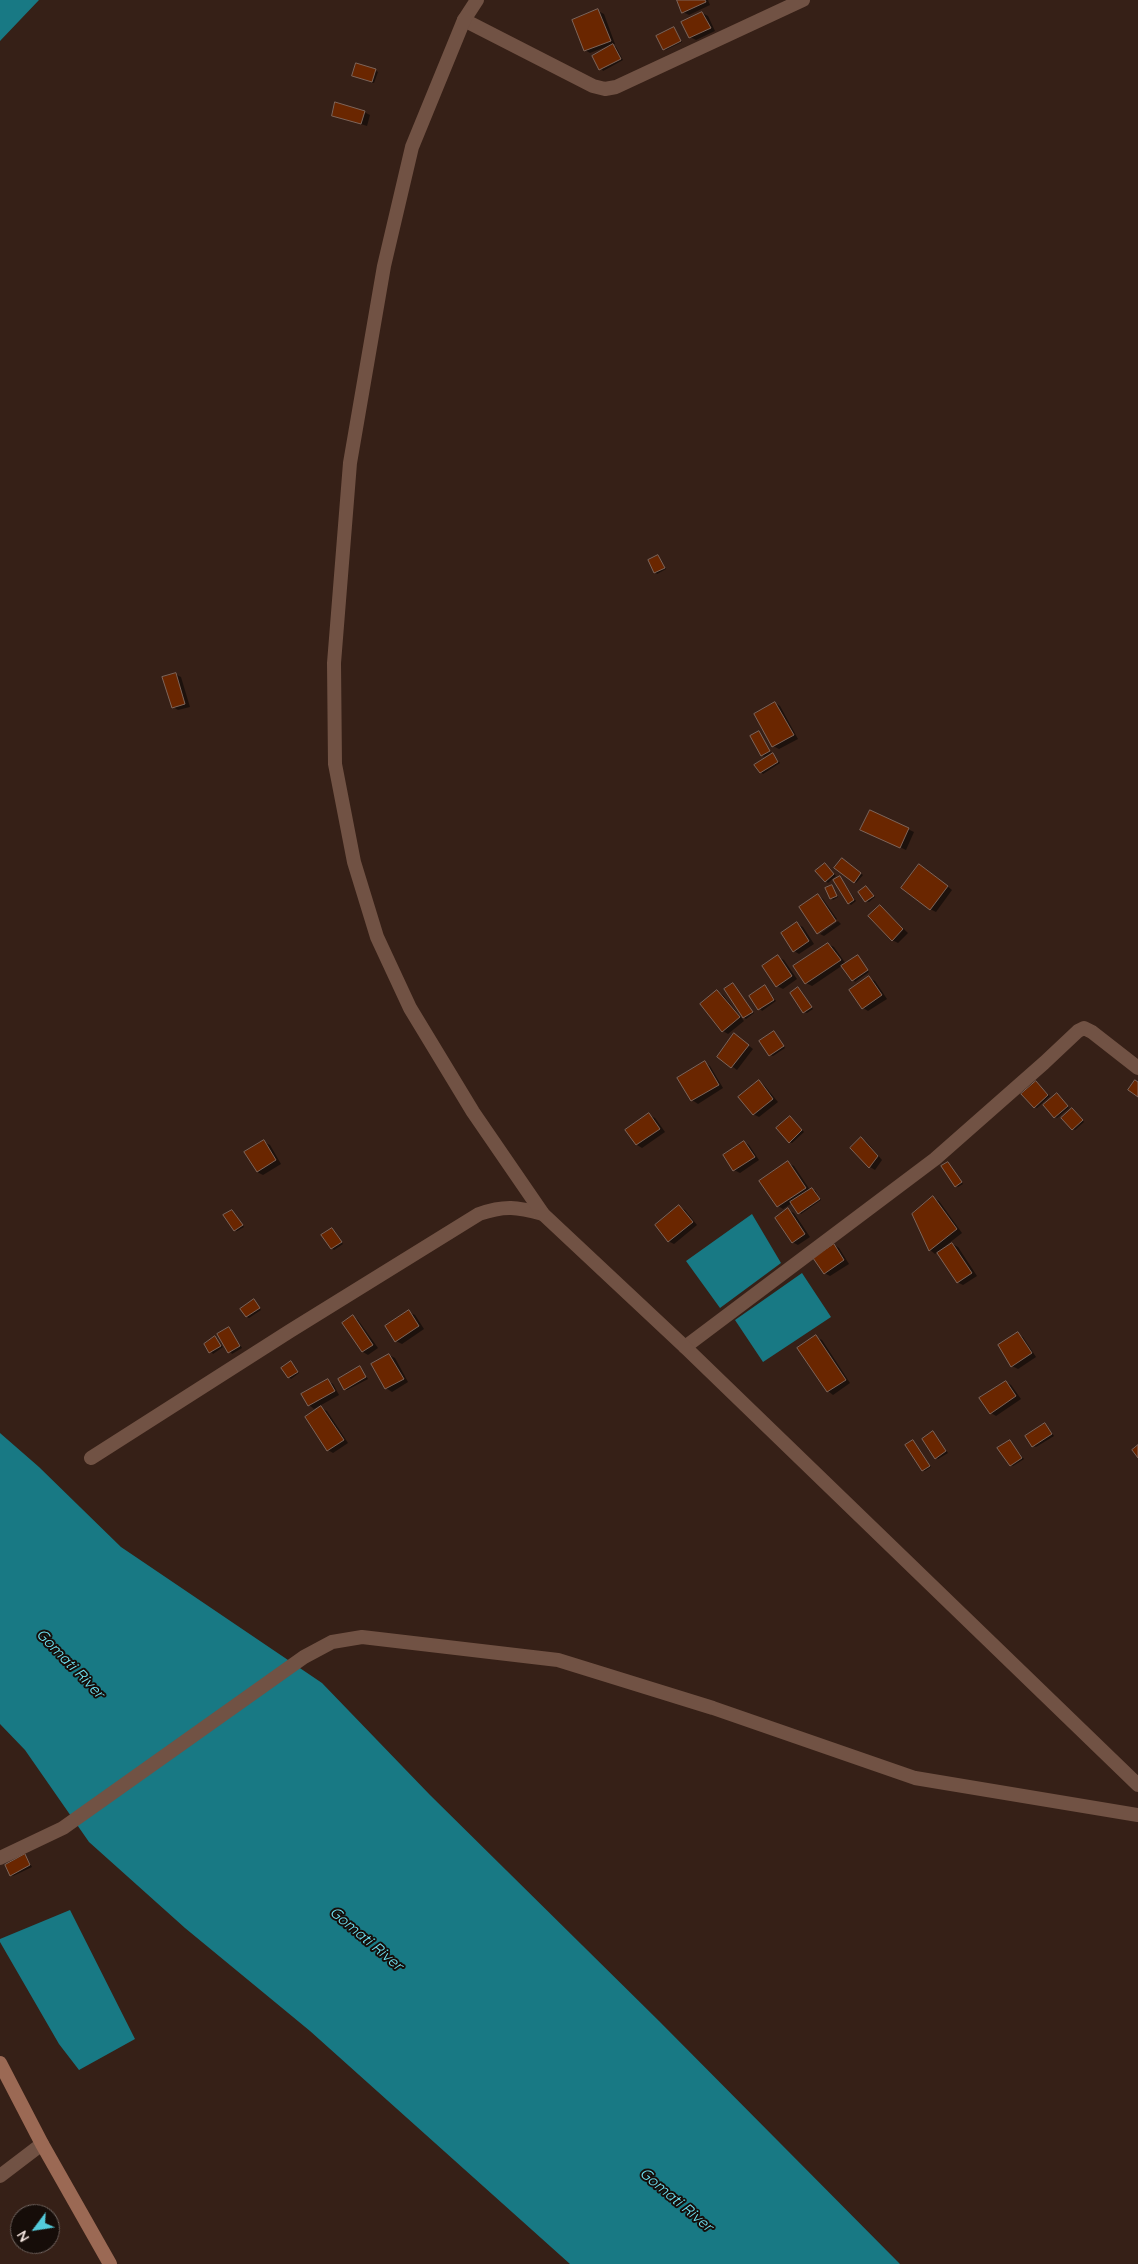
<!DOCTYPE html>
<style>
body{margin:0}
#map{position:relative;width:1138px;height:2264px;overflow:hidden;background:#362017;font-family:Quicksand,sans-serif}
canvas{display:block}
.north{position:absolute;left:10px;top:2204px;width:50px;height:50px;box-sizing:border-box;background:#160d09;border:1px solid #6e625d;border-radius:50%;rotate:239deg;font-size:14px;font-weight:700;line-height:20px;text-align:center;color:#f1e2dc}
.north::after{content:'';display:block;margin:auto;width:18px;height:22px;background:#53cbdb;clip-path:polygon(50% 0,100% 100%,50% 72%,0 100%)}
</style>
<div id="map">
<canvas width="1138" height="2264"></canvas>
<div class="north">N</div>
</div>
<script>
const c = document.querySelector('canvas').getContext('2d');
c.lineJoin = 'round';
function fillPath(path, color) {
  c.fillStyle = color;
  c.fill(path, 'evenodd');
}
function stroke(path, color, width, dash) {
  c.strokeStyle = color;
  c.lineWidth = width;
  c.lineCap = dash ? 'butt' : 'round';
  c.setLineDash(dash || []);
  c.stroke(path);
}
function drawText(font, color, halo, rows, align = 'center') {
  c.font = font + ' Quicksand,sans-serif';
  c.lineWidth = 4;
  c.setLineDash([]);
  c.textBaseline = 'middle';
  c.strokeStyle = halo;
  c.fillStyle = color;
  for (const [text, x, y, turn = 0] of rows) {
    c.save();
    c.translate(x, y);
    c.rotate((+turn || 0) * Math.PI / 180);
    c.textAlign = isNaN(turn) ? turn : align;
    if (halo) c.strokeText(text, 0, 0);
    c.fillText(text, 0, 0);
    c.restore();
  }
}
const water = new Path2D(`
 M0 0H39L0 41Z
 M752 1214 781 1263 720 1308 686 1261Z
 M802 1273 831 1317 763 1362 735 1320Z
 M0 1433 39 1467 121 1547 322 1683 430 1795 659 2021 900 2264H570L310 2031 185 1928 89 1842 25 1750 0 1724Z
 M70 1910 135 2039 79 2070 59 2044 0 1942V1939Z`);
const shadow = new Path2D(`
 M678 0H708L710 5 689 15 683 12Z
 M598 11 604 14 615 44 612 45 616 47 623 60 603 71 593 56 609 48 608 46 590 53 585 50Z
 M702 13 708 16 715 31 696 40 690 37Z
 M674 28 682 42 666 50 664 49Z
 M375 70 378 72 374 83 356 77Z
 M364 112 370 115 367 126 333 115Z
 M658 556 666 569 657 574 655 572Z
 M175 674 181 677 190 707 178 710 173 707Z
 M775 703 780 706 798 739 779 749 773 746 755 714Z
 M759 733 771 753 764 757 752 736Z
 M773 755 780 763 763 774 761 772Z
 M870 811 914 832 906 850 867 832Z
 M844 861 863 875 856 883 854 882Z
 M825 864 836 876 828 883 826 881Z
 M925 868 952 890 936 912 930 909Z
 M840 877 856 901 851 905 848 903Z
 M832 887 838 897 833 900 831 898Z
 M868 889 875 897 869 902 866 901Z
 M818 895 823 899 837 919 819 933Z
 M880 906 908 933 898 943 892 940Z
 M838 921 841 924 824 936 820 934Z
 M797 924 803 927 814 944 799 954 794 951Z
 M828 944 834 947 846 964 858 956 869 972 855 982 843 965 812 986 806 983Z
 M778 957 784 960 797 979 783 989 777 986Z
 M869 978 875 981 887 999 868 1011 863 1008Z
 M733 984 754 1013 746 1019 743 1017Z
 M765 987 776 1001 762 1011 750 996Z
 M799 989 813 1009 807 1013 804 1012Z
 M718 992 723 995 744 1021 728 1034 723 1031Z
 M774 1033 785 1048 773 1056 770 1055Z
 M739 1038 753 1049 737 1070 718 1056Z
 M705 1063 710 1066 723 1088 698 1104 692 1100 679 1079Z
 M759 1082 764 1085 778 1102 759 1117 753 1114Z
 M1036 1082 1050 1096 1037 1108 1034 1107Z
 M1059 1096 1069 1108 1057 1118 1055 1117Z
 M1074 1111 1084 1122 1075 1130 1073 1129Z
 M649 1115 655 1118 665 1132 642 1148 637 1145Z
 M792 1119 804 1132 792 1143 789 1142Z
 M861 1138 866 1141 882 1160 875 1170 870 1167Z
 M264 1142 270 1145 281 1164 263 1175 257 1172Z
 M744 1142 749 1145 759 1160 740 1173 734 1170Z
 M788 1163 794 1166 810 1190H815L821 1200 801 1214 792 1203 783 1209 778 1206Z
 M948 1163 963 1184 958 1187 956 1186Z
 M933 1198 939 1201 962 1233 935 1254 930 1250Z
 M679 1207 685 1210 697 1225 674 1244 668 1241Z
 M788 1210 794 1213 810 1237 798 1245 792 1242Z
 M232 1211 244 1227 237 1231 235 1230Z
 M332 1229 343 1244 334 1250 332 1248Z
 M952 1244 958 1247 977 1276 963 1285 957 1282Z
 M834 1245 839 1248 849 1264 830 1276 824 1273Z
 M254 1301 261 1310 249 1318 247 1317Z
 M409 1312 415 1315 424 1329 402 1344 396 1341Z
 M353 1316 358 1320 378 1348 368 1355 363 1352Z
 M229 1328 242 1348 232 1354 219 1334Z
 M1018 1334 1023 1337 1036 1357 1018 1369 1012 1366Z
 M816 1337 822 1340 850 1383 833 1395 828 1391 799 1348Z
 M215 1338 223 1347 213 1354 205 1344Z
 M389 1355 395 1358 408 1382 392 1392 386 1388 373 1365Z
 M291 1363 299 1373 291 1379 289 1377Z
 M360 1367 368 1379 347 1390 345 1389Z
 M328 1381 333 1384 339 1395 314 1409 309 1405Z
 M1006 1382 1011 1385 1021 1399 996 1416 991 1413Z
 M321 1408 327 1411 348 1443 333 1453 328 1450Z
 M1045 1424 1054 1436 1036 1447 1033 1446Z
 M933 1433 948 1453 938 1459 936 1458Z
 M913 1441 931 1467 925 1471 923 1470Z
 M1010 1441 1024 1459 1013 1466 1010 1465Z
 M25 1856 32 1867 13 1876 11 1875Z`);
const building = new Path2D(`
 M677 0H705L706 2 682 13Z
 M598 9 611 41 584 51 572 20Z
 M702 12 711 28 689 38 681 22Z
 M674 27 681 41 663 50 656 36Z
 M613 44 621 59 599 70 592 56Z
 M356 63 376 69 372 82 352 76Z
 M335 102 365 111 361 124 332 116Z
 M658 555 665 568 654 573 648 560Z
 M176 673 185 704 172 708 162 677Z
 M775 702 794 735 772 747 754 714Z
 M759 731 770 751 761 756 750 736Z
 M773 753 778 762 760 773 754 765Z
 M870 810 909 828 900 848 860 830Z
 M842 858 861 873 854 883 834 868Z
 M825 863 834 874 825 882 815 871Z
 M919 864 948 886 930 910 901 888Z
 M840 876 854 900 848 904 833 880Z
 M832 885 837 896 830 899 825 888Z
 M866 886 874 896 865 902 858 892Z
 M818 894 836 921 817 934 799 907Z
 M880 905 903 929 892 941 868 916Z
 M797 922 809 941 793 952 781 933Z
 M828 943 841 960 805 984 793 966Z
 M778 955 792 976 776 987 762 966Z
 M858 955 868 970 852 981 841 966Z
 M869 976 882 995 862 1009 849 990Z
 M733 983 753 1012 743 1018 724 989Z
 M765 985 774 1000 758 1010 749 996Z
 M798 987 812 1007 803 1013 790 993Z
 M717 990 740 1017 722 1032 700 1004Z
 M774 1031 784 1046 769 1056 759 1041Z
 M734 1033 749 1045 731 1068 717 1057Z
 M705 1061 719 1085 691 1101 677 1078Z
 M759 1080 773 1099 753 1115 738 1097Z
 M1135 1080 1138 1082V1097L1128 1090Z
 M1036 1081 1048 1095 1034 1108 1021 1094Z
 M1057 1093 1068 1106 1054 1118 1043 1105Z
 M1072 1108 1083 1120 1072 1130 1061 1118Z
 M649 1113 660 1129 636 1145 625 1130Z
 M790 1116 802 1130 789 1143 776 1128Z
 M861 1137 878 1156 869 1168 850 1148Z
 M264 1140 276 1160 257 1172 244 1152Z
 M744 1141 755 1157 733 1171 723 1155Z
 M788 1161 806 1188 777 1207 759 1181Z
 M948 1162 962 1182 955 1187 941 1166Z
 M812 1188 820 1199 798 1214 790 1202Z
 M933 1196 957 1229 929 1251 912 1214Z
 M679 1205 693 1222 668 1242 655 1225Z
 M788 1208 805 1234 792 1243 775 1218Z
 M232 1210 243 1225 234 1231 223 1215Z
 M332 1228 342 1242 331 1249 321 1235Z
 M952 1243 972 1273 957 1283 937 1253Z
 M834 1244 844 1260 824 1274 813 1258Z
 M254 1299 260 1308 246 1317 240 1309Z
 M409 1310 419 1326 395 1342 385 1326Z
 M353 1315 373 1345 362 1352 342 1323Z
 M229 1327 240 1346 228 1353 217 1334Z
 M1018 1332 1032 1353 1011 1367 998 1345Z
 M816 1335 846 1380 827 1392 797 1348Z
 M215 1336 221 1346 209 1353 204 1344Z
 M389 1354 404 1379 385 1389 371 1364Z
 M291 1361 298 1372 288 1378 281 1368Z
 M360 1366 366 1377 344 1390 338 1379Z
 M328 1379 335 1391 308 1406 301 1394Z
 M1006 1381 1016 1396 990 1414 979 1398Z
 M321 1406 344 1440 327 1451 305 1417Z
 M1045 1423 1052 1434 1032 1447 1025 1436Z
 M933 1431 946 1451 935 1459 922 1439Z
 M913 1440 930 1466 922 1471 905 1445Z
 M1010 1440 1022 1458 1010 1466 997 1448Z
 M1138 1445V1458L1132 1450Z
 M25 1854 30 1865 10 1876 5 1865Z`);
const minor = new Path2D(`
 M464 20 593 86 605 89 616 87 803 0
 M685 1347 935 1159 1044 1063 1078 1031 1084 1028 1092 1032 1138 1068
 M91 1458 290 1331 479 1214C505 1205 517 1207 543 1214`);
const tertiary = new Path2D(`
 M477 0 464 20 412 147 384 266 350 463 334 663 335 764 354 862 377 937 410 1008 473 1112 543 1214 685 1347 1138 1785
 M0 1858 63 1828 304 1657 332 1642 362 1637 558 1660 713 1708 915 1778 1138 1815
 M0 2176 42 2144`);
const secondary = new Path2D(`
 M0 2063 42 2144 110 2264`);
const waterNames = [
 ["Gomati River",70,1664,46],
 ["Gomati River",366,1939,40],
 ["Gomati River",676,2200,40]
];
fillPath(water, '#187984');
fillPath(shadow, '#0007');
fillPath(building, '#6a2600');
stroke(building, '#7e655a', 1);
stroke(minor, '#715244', 14);
stroke(tertiary, '#715244', 14);
stroke(secondary, '#9b6954', 14);
drawText('italic 15px', '#71e7f8', '#160d09', waterNames);
</script>
